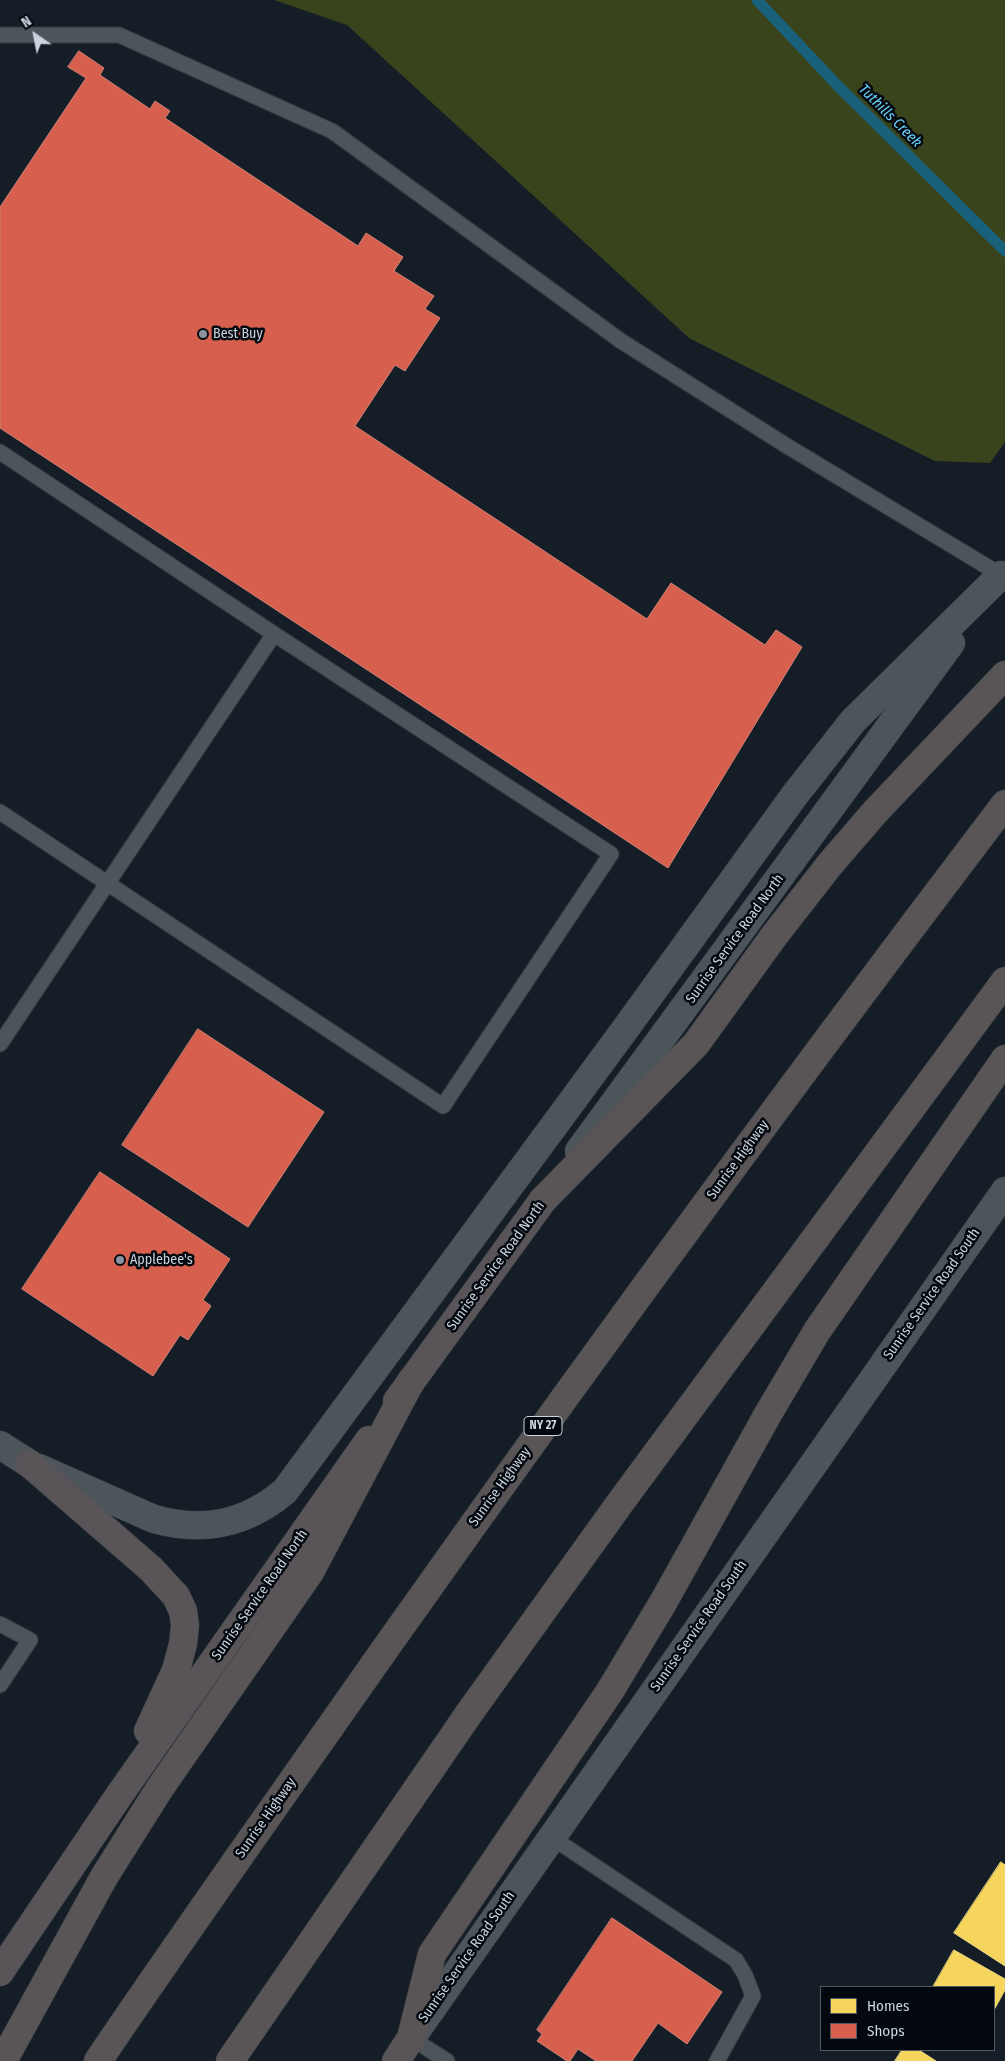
<!DOCTYPE html>
<style>
body{margin:0}
#map{position:relative;width:1005px;height:2061px;overflow:hidden;background:#151e26;font-family:"Fira Sans Condensed",sans-serif}
canvas{display:block}
.legend{position:absolute;left:820px;top:1986px;width:175px;height:65px;box-sizing:border-box;background:#03080e;border:1px solid #535a61;margin:0;padding:6px 9px;list-style:none;font-size:15px;color:#cad4de}
.legend li{display:flex;align-items:center;gap:10px;height:25px}
.legend b{width:25px;border:1px solid #535a61}
.north{position:absolute;left:10px;top:10px;width:50px;height:50px;-webkit-text-stroke:4px #03080e;paint-order:stroke;rotate:327deg;font-size:14px;font-weight:700;line-height:20px;text-align:center;color:#cad4de}
.north::after{content:'';display:block;margin:auto;width:18px;height:22px;background:#cad4de;clip-path:polygon(50% 0,100% 100%,50% 72%,0 100%)}
</style>
<div id="map">
<canvas width="1005" height="2061"></canvas>
<ul class="legend">
<li><b style="height:14px;background:#f6d55c"></b>Homes</li>
<li><b style="height:14px;background:#d6604d"></b>Shops</li>
</ul>
<div class="north">N</div>
</div>
<script>
const c = document.querySelector('canvas').getContext('2d');
c.lineJoin = 'round';
function fillPath(path, color) {
  c.fillStyle = color;
  c.fill(path, 'evenodd');
}
function stroke(path, color, width, dash) {
  c.strokeStyle = color;
  c.lineWidth = width;
  c.lineCap = dash ? 'butt' : 'round';
  c.setLineDash(dash || []);
  c.stroke(path);
}
function drawText(font, color, halo, rows, align = 'center') {
  c.font = font + ' "Fira Sans Condensed",sans-serif';
  c.lineWidth = 5;
  c.setLineDash([]);
  c.textBaseline = 'middle';
  c.strokeStyle = halo;
  c.fillStyle = color;
  for (const [text, x, y, turn = 0] of rows) {
    c.save();
    c.translate(x, y);
    c.rotate((+turn || 0) * Math.PI / 180);
    c.textAlign = isNaN(turn) ? turn : align;
    if (halo) c.strokeText(text, 0, 0);
    c.fillText(text, 0, 0);
    c.restore();
  }
}
const green = new Path2D(`
 M274 0H1005V442L990 463 935 461 689 338 347 25Z`);
const homes = new Path2D(`
 M1001 1862 1005 1865V1966L954 1933Z
 M954 1950 1005 1979V1990L994 2010V1987H933Z
 M902 2050H919L936 2061H895Z`);
const shops = new Path2D(`
 M79 51 104 68 100 75 150 109 155 101 170 111 165 118 358 246 366 233 403 257 394 271 434 296 425 309 440 318 405 371 395 365 355 426 647 619 671 583 765 645 776 630 802 647 668 868 0 428V207L86 78 68 67Z
 M198 1029 324 1112 248 1227 122 1145Z
 M100 1172 230 1259 203 1300 211 1306 188 1340 180 1335 153 1376 22 1289Z
 M612 1918 722 1992 687 2044 658 2023 632 2061H596L578 2049 570 2061H567L537 2041 542 2034 537 2030Z`);
const stream = new Path2D(`
 M757 0 838 86 1005 251`);
const service = new Path2D(`
 M0 35H119L332 131 621 341 787 446 1001 575
 M0 452 274 634 611 854 443 1106 0 812
 M0 1044 274 634
 M0 1624 30 1640 0 1685
 M551 1837 736 1960 745 1975 753 1996 717 2061
 M411 2038 447 2061`);
const minor = new Path2D(`
 M0 1445 30 1464`);
const secondary = new Path2D(`
 M579 1151 951 643
 M39 1468 154 1519C204 1533 246 1524 285 1491L626 1028 794 796 853 721 1001 575
 M412 2037 1005 1191`);
const trunk = new Path2D(`
 M397 1401 543 1200
 M30 1464 151 1569 176 1596 183 1611 185 1625 183 1644 176 1670 148 1731
 M0 1972 120 1794 369 1440
 M396 2061 411 2038`);
const motorway = new Path2D(`
 M543 1200 696 1044 774 936 831 863 875 812 1005 675
 M411 2038 432 1954 610 1691 664 1601 768 1414 817 1331 1005 1059
 M3 2061 104 1877 160 1788 310 1572 411 1381
 M98 2061C166 1960 237 1860 307 1760 533 1437 766 1118 1005 804
 M230 2061 470 1712 620 1503 1005 981`);
const markers = [
 [203,334,5,"#8b949e"],
 [120,1260,5,"#8b949e"]
];
const shields = [
 [543,1426,38]
];
const shieldNames = [
 ["NY 27",543,1426]
];
const poiNames = [
 ["Best Buy",213,334],
 ["Applebee's",130,1260]
];
const streetNames = [
 ["Sunrise Service Road North",735,939,-54],
 ["Sunrise Highway",738,1160,-54],
 ["Sunrise Service Road North",496,1266,-54],
 ["Sunrise Service Road South",932,1294,-55],
 ["Sunrise Highway",500,1487,-54],
 ["Sunrise Service Road North",260,1595,-55],
 ["Sunrise Service Road South",699,1626,-55],
 ["Sunrise Highway",266,1818,-55],
 ["Sunrise Service Road South",467,1957,-55]
];
const waterNames = [
 ["Tuthills Creek",890,116,45]
];
fillPath(green, '#39441c');
fillPath(homes, '#f6d55c');
stroke(homes, '#e9d583', 1);
fillPath(shops, '#d6604d');
stroke(shops, '#d28378', 1);
stroke(stream, '#19607a', 11);
stroke(service, '#333a40', 17);
stroke(minor, '#333a40', 29);
stroke(secondary, '#333a40', 29);
stroke(trunk, '#333a40', 29);
stroke(motorway, '#333a40', 29);
stroke(service, '#4d555b', 15);
stroke(minor, '#4d555b', 28);
stroke(secondary, '#4d555b', 28);
stroke(trunk, '#585458', 28);
stroke(motorway, '#595456', 28);
for (const [x, y, r, color] of markers) {
  const dot = new Path2D();
  dot.arc(x, y, r, 0, 2 * Math.PI);
  c.fillStyle = color;
  c.fill(dot);
  stroke(dot, '#03080e', 2);
}
for (const [x, y, w] of shields) {
  const box = new Path2D();
  box.roundRect(x - w / 2, y - 9.5, w, 19, 4);
  c.fillStyle = '#03080e';
  c.fill(box);
  stroke(box, '#cad4de', 1);
}
drawText('bold 12px', '#cad4de', null, shieldNames);
drawText('14px', '#cad4de', '#03080e', poiNames, 'left');
drawText('14px', '#cad4de', '#03080e', streetNames);
drawText('italic 15px', '#6ad2fd', '#03080e', waterNames);
</script>
